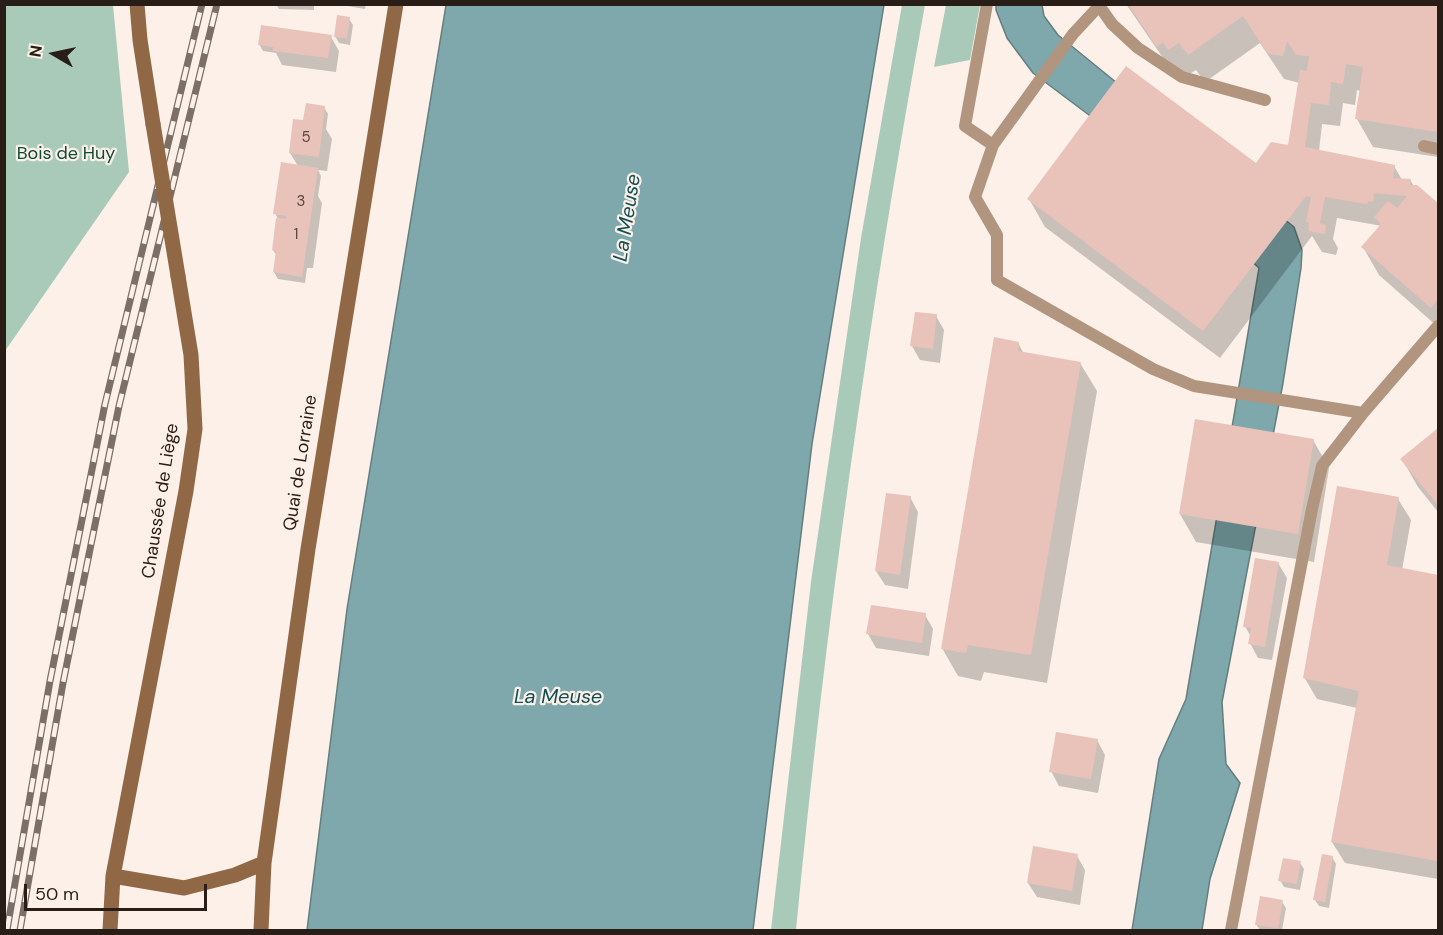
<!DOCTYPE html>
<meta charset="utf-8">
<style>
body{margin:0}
#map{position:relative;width:1443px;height:935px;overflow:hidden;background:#fcf0e8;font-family:"DM Sans",sans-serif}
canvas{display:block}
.frame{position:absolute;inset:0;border:6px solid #291d17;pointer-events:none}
.north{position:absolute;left:24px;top:24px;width:60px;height:60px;-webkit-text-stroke:4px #fcf0e8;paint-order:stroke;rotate:279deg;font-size:16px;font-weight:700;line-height:24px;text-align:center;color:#291d17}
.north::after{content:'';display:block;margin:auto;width:21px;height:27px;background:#291d17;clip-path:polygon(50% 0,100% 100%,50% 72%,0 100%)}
.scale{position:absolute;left:24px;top:884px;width:183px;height:27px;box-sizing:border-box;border:3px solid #291d17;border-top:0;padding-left:8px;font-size:18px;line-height:21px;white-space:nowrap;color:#291d17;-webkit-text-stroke:4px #fcf0e8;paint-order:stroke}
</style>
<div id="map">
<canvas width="1443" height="935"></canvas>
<div class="frame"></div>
<div class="north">N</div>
<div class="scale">50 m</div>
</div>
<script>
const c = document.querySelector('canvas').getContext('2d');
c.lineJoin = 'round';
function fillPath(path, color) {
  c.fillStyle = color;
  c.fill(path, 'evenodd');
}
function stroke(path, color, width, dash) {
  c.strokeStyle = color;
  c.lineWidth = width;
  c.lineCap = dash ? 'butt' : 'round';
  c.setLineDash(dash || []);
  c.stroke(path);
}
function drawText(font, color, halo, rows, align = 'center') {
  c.font = font + ' "DM Sans",sans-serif';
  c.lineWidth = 4.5;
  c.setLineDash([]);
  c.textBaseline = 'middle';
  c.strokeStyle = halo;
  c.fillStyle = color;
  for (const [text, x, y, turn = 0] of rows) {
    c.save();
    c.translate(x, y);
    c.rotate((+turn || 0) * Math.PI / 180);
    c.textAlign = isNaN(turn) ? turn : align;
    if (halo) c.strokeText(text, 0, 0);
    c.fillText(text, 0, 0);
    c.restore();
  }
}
const green = new Path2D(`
 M5 4 113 5 129 172 5 351Z
 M902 5H925C869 311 826 620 796 930H771L811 582 861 238Z
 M946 5H980L970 60 934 67Z`);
const water = new Path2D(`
 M446 5H884L812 444 753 930H307L347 609Z
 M996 5H1042L1044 16 1058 35 1294 227 1302 250 1301 268 1283 383 1222 702 1226 764 1240 783 1210 879 1202 930H1132L1159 759 1186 699 1259 268 1089 115 1033 73 1007 38 996 10Z`);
const shadow = new Path2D(`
 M276 4H314V10L279 9Z
 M346 4H366L365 9 347 6Z
 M1126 4H1438V157L1373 147 1357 119 1361 91 1357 90 1355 105 1343 103 1340 126 1322 124 1319 151 1394 166 1402 180H1410L1414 186H1417L1438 205V327L1379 275 1363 247 1382 226 1337 218 1333 239 1338 248 1336 255 1322 252 1312 236 1220 358 1045 227 1029 199 1256 165 1290 147 1300 83 1284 79 1260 43 1205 82 1196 70 1185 77 1174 74Z
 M349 19 353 25 350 45 339 43 335 36Z
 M331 37 339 51 336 72 282 65 276 53 263 51 259 44Z
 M324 107 328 114 326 129 332 139 327 171 318 170 321 176 318 196 322 203 313 268H307L305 283 278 279 274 272 277 256 273 250 278 219 275 213 298 166 290 153 306 122Z
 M936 316 944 330 940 363 920 360 912 346Z
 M1018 343 1024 354 1080 363 1097 391 1047 683 984 672 981 681 958 676 942 648Z
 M1438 430V512L1418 487 1402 459Z
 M1313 440 1329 468 1314 562 1196 542 1180 514Z
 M910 497 918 512 908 589 885 585 876 571Z
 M1398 499 1411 520 1402 570 1438 576V879L1345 863 1332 842 1357 708 1317 699 1304 677Z
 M1278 563 1287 578 1272 660 1258 658 1250 643 1251 637 1245 626Z
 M925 615 933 629 929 656 876 648 868 634Z
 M1097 740 1105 755 1098 793 1059 786 1051 771Z
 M1077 856 1085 870 1080 905 1037 897 1028 883Z
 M1332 857 1336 864 1329 908 1319 906 1315 900Z
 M1300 863 1304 869 1300 890 1284 887 1280 880Z
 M1282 902 1286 908 1282 930H1260L1256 924Z`);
const building = new Path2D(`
 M1128 4H1438V132L1355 119 1363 67 1346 64 1343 84 1331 82 1329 105 1311 103 1305 147 1395 165 1393 178 1411 179 1410 185H1417L1438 203V299L1431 308 1361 247 1381 224 1374 217 1388 201 1397 208 1407 196 1374 193 1373 202 1368 201 1367 204 1325 197 1320 223 1326 225 1325 234 1308 231 1309 222H1306L1311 197 1306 196 1203 331 1027 199 1126 66 1256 163 1271 142 1288 145 1300 70 1307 71 1309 56 1296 55 1287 41 1283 56 1270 54 1266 51 1243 16 1188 55 1179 43 1168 50 1163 42 1157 47Z
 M337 15 350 17 347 38 334 37Z
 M261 25 332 35 328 58 273 51V47L258 45Z
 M306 103 325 106 319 157 289 153 293 119 303 120Z
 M281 162 318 168 302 277 273 272 276 251 272 250 276 218 286 219 287 216 273 214Z
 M915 312 937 314 933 349 910 346Z
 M994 337 1019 342 1018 351 1081 362 1031 655 968 645 966 653 941 649Z
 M1195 419 1314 439 1298 534 1179 514Z
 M1438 428V505L1400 459Z
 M1337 486 1399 497 1387 565 1438 575V861L1331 842 1359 691 1303 678Z
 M886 493 911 496 900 575 875 571Z
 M1255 558 1279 562 1265 647 1248 644 1251 628 1243 627Z
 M871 605 926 613 922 643 866 634Z
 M1056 732 1098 739 1091 779 1049 772Z
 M1033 846 1078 854 1072 891 1027 883Z
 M1322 854 1333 856 1325 902 1313 900Z
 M1283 858 1301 861 1297 884 1278 881Z
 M1260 896 1283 900 1278 928 1255 925Z`);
const service = new Path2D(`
 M987 4 965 126 993 145
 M1098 4 1112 24 1138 48 1182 77 1265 100
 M1099 6 1073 34 993 145 975 197 997 235V280L1153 369 1194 386 1363 413
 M1424 146 1438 149
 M1231 930 1312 509 1322 466 1363 413 1438 326`);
const secondary = new Path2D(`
 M137 4 140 40 153 124
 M113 876 184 888 235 875 264 863
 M110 930 113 876 186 491 195 429 191 355 178 276
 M261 930 264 863 308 549 396 4`);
const rail = new Path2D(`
 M7 930 50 681 105 404 202 4
 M20 930 63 683 119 406 217 4`);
const secondaryBridge = new Path2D(`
 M153 124 178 276`);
const numberNames = [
 ["5",306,138],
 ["3",301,202],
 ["1",296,235]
];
const parkNames = [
 ["Bois de Huy",66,154]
];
const streetNames = [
 ["Quai de Lorraine",301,463,-81],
 ["Chaussée de Liège",161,501,-81]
];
const waterNames = [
 ["La Meuse",628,218,-81],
 ["La Meuse",558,698]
];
fillPath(green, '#aacab9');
fillPath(water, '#7ea8ab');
stroke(water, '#647e7f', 1.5);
fillPath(shadow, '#0003');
fillPath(building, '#e9c2ba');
stroke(service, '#b2957e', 12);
stroke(secondary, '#916846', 15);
stroke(rail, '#7b6f68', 7);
stroke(rail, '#fcf0e8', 4.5, [14]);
stroke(secondaryBridge, '#916846', 15);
drawText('15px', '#594640', null, numberNames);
drawText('18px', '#0c4d34', '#fcf0e8', parkNames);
drawText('18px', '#291d17', '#fcf0e8', streetNames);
drawText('italic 20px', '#104f53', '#fcf0e8', waterNames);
</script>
